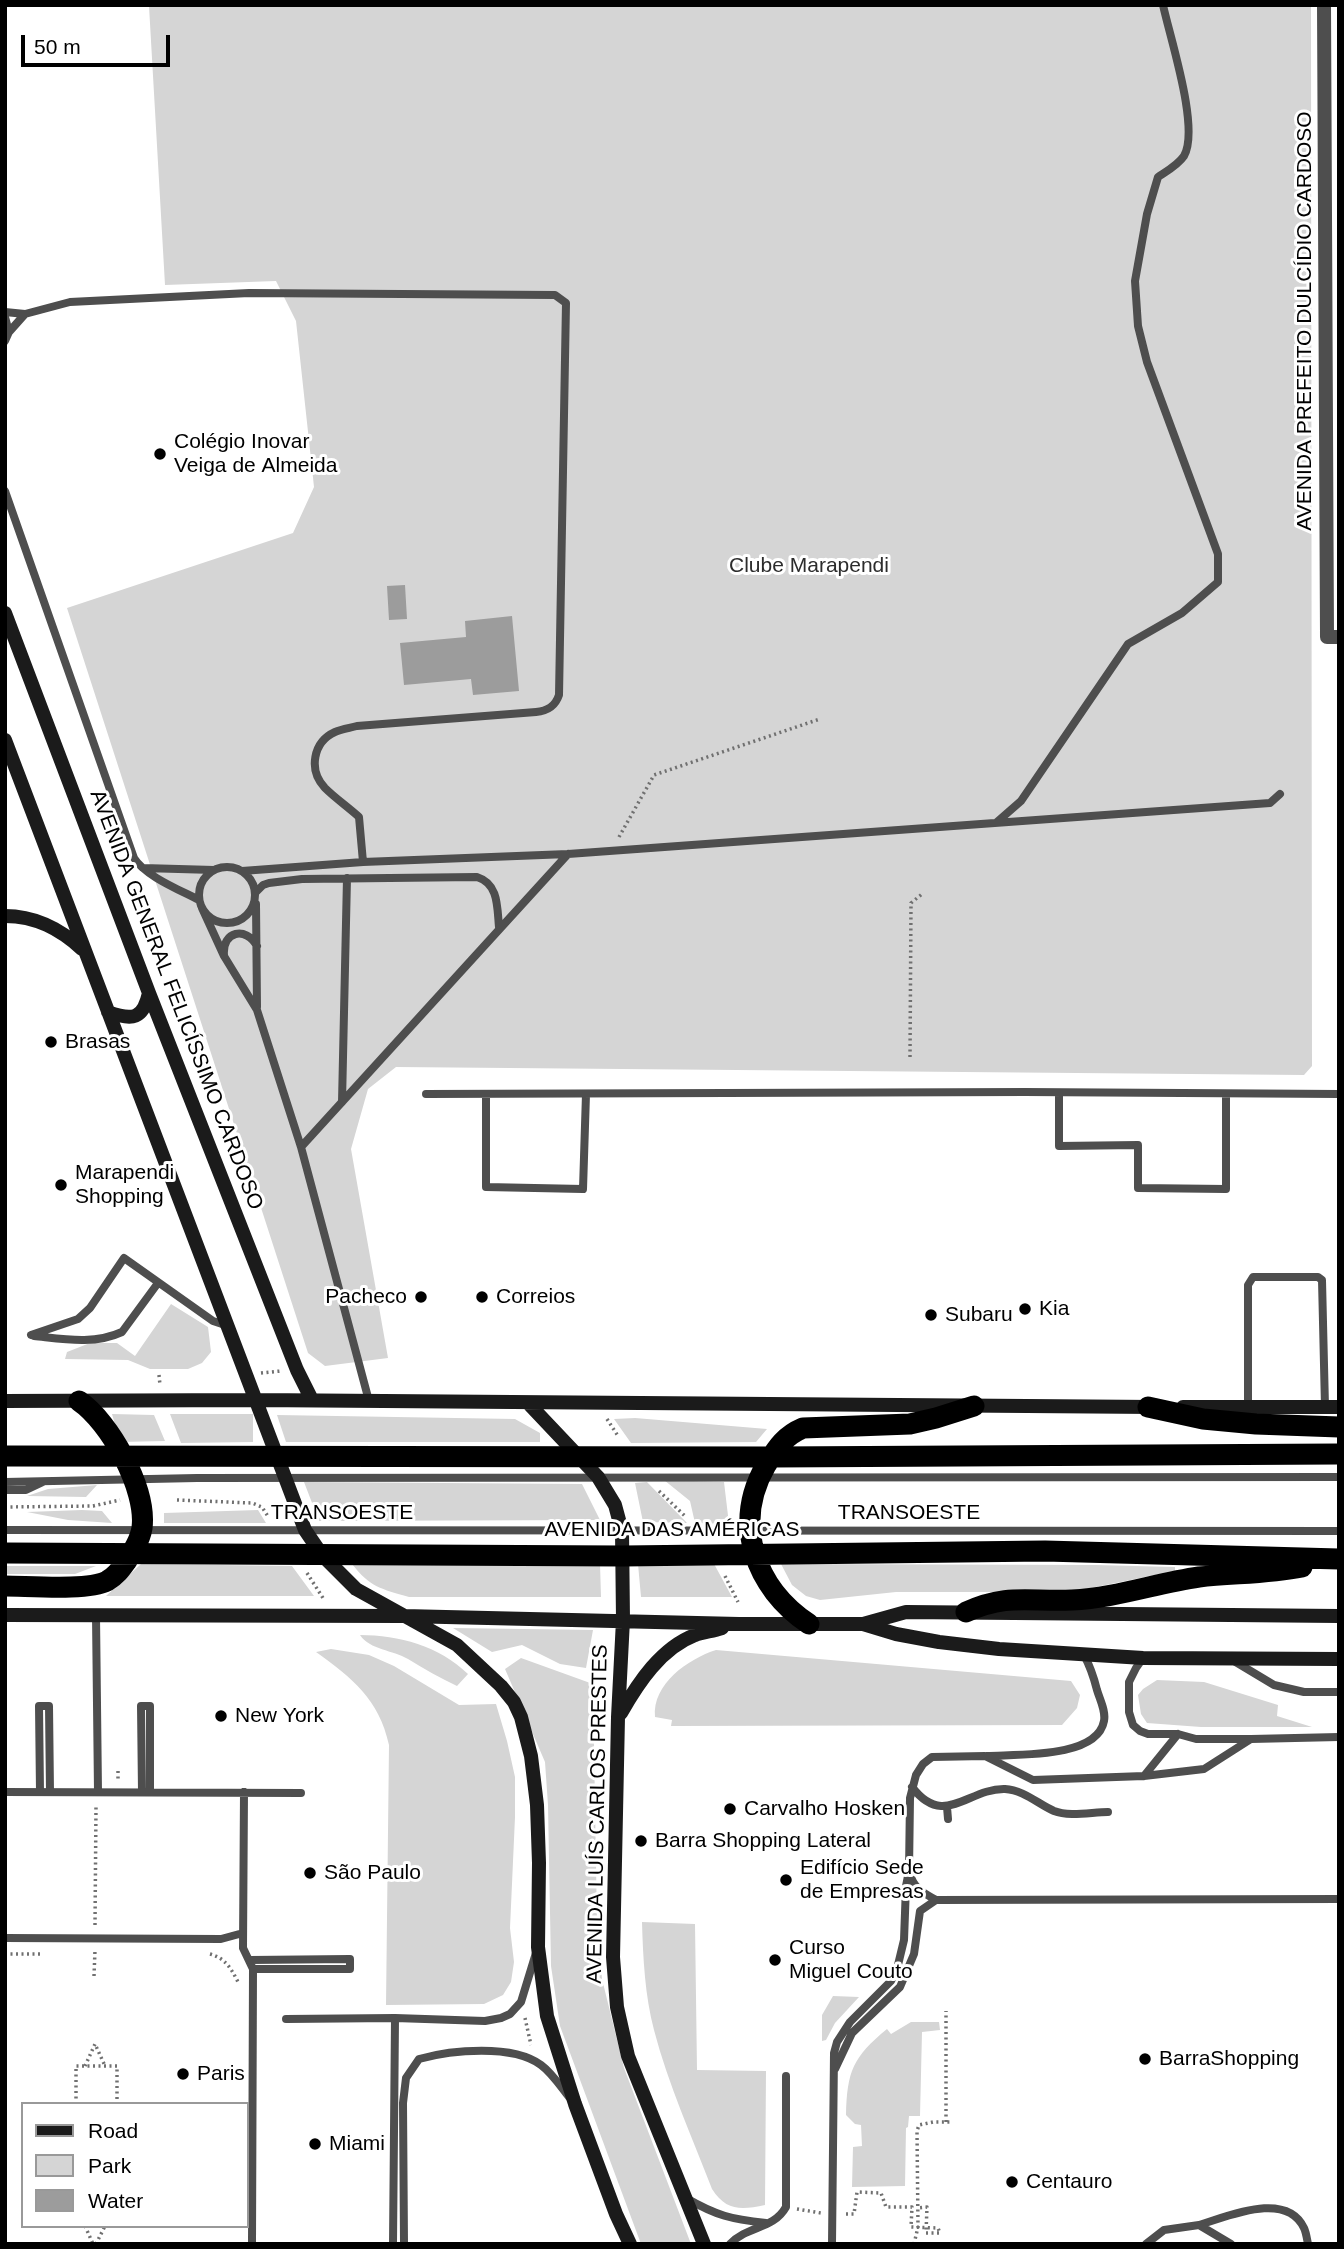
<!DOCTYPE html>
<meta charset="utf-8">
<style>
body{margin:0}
#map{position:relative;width:1344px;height:2249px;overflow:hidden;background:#fff;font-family:Arial,sans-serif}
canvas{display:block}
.frame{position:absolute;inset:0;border:7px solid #000;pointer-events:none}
.legend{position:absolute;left:21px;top:2102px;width:228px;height:126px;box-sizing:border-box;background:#fff;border:2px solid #999;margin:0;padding:9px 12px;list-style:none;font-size:21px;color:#000}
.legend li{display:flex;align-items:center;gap:14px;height:35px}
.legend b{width:35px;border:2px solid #999}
.scale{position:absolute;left:21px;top:35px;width:149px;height:32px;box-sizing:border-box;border:4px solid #000;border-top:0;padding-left:9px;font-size:21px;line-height:24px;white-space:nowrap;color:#000;-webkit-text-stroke:5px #fff;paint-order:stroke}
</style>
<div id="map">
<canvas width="1344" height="2249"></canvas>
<div class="frame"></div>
<ul class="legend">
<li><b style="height:9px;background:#1b1b1b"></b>Road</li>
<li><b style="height:19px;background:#d5d5d5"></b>Park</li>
<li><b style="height:19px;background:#9c9c9c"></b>Water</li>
</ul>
<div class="scale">50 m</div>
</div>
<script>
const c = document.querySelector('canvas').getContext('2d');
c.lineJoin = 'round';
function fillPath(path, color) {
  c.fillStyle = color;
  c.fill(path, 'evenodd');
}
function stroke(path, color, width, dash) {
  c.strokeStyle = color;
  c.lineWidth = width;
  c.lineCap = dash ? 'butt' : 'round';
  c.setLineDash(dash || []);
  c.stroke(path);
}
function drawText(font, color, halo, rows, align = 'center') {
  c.font = font + ' Arial,sans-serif';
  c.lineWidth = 6;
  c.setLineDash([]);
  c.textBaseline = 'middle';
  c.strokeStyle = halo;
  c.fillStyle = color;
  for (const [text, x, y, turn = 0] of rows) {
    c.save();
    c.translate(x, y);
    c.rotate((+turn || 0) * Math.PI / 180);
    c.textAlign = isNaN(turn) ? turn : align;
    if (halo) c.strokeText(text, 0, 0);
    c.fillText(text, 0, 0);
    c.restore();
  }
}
const green = new Path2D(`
 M157 5H1311L1312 1066 1304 1075 396 1067 368 1089 351 1149 388 1358 325 1366 308 1353 67 608 293 533 314 487 296 321 276 281 165 285 149 6Z
 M171 1304 208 1327 211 1352 202 1363 188 1369H150L128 1360 65 1359 67 1352 90 1343H117L135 1356Z
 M112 1414 154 1415 165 1441 120 1442Z
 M170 1414H253V1442L181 1443Z
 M277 1415 515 1419 540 1433V1442H286Z
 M635 1418 767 1429 756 1442 631 1443 614 1419Z
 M664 1480 724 1482 729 1524 695 1523 690 1501Z
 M304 1482 582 1484 600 1520 319 1521Z
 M647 1482 687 1523 643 1522 635 1483Z
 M97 1485 86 1497 27 1496 48 1489Z
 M82 1510 102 1511 112 1523 68 1520 27 1512Z
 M258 1510 266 1523H164V1513Z
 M713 1562 732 1597H641L638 1564Z
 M141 1564 292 1566 314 1596H106Z
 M352 1564H600L601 1597H409C381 1589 370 1587 352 1564Z
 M781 1564 1096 1565 1175 1567V1571L1071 1592H896L820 1600 806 1596 792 1585Z
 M5 1566H96L75 1574H5Z
 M453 1628 593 1630 586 1668 560 1664 522 1645 492 1652Z
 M360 1635C399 1635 439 1646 468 1674L457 1686C440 1678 424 1669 408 1659 393 1650 370 1650 360 1635Z
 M331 1649 369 1655 394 1666 459 1705 496 1704 507 1741 515 1777V1817L510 1928 514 1962 511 1982 503 1995 484 2004 386 2005 389 1745C379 1699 352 1678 316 1652Z
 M716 1650 1071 1681 1080 1695 1077 1708 1062 1725 671 1726 672 1720 655 1717C652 1684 688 1659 716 1650Z
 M521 1658 593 1684 597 1924 602 1979 624 2068 691 2244H641L560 2026 551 1966 548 1805 545 1762 505 1669Z
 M1157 1680 1204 1682 1278 1705 1277 1716 1312 1727H1201L1147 1723 1141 1714 1138 1695 1143 1689Z
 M642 1922 695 1924 697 2070 766 2071 765 2205C741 2210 726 2211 712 2189 692 2137 668 2084 654 2030 645 1996 643 1958 642 1922Z
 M833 1996 859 1997 835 2023 826 2040 822 2041V2015Z
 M911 2022H939L940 2030 922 2032 920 2116H909L908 2127 906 2128 905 2186 852 2187 853 2147 862 2146 861 2125 855 2124 846 2115C847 2071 853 2057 887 2029L891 2034Z`);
const water = new Path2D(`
 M405 585 407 619 389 620 387 586Z
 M512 616 519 691 473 695 471 679 404 685 400 643 466 637 465 621Z`);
const path = new Path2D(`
 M619 837 654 775 820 719
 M910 1057 911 903 922 894
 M261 1373 281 1371
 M159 1375 160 1385
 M607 1419 618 1436
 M659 1491 686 1517
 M177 1500 252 1503 262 1507 269 1518
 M5 1507 93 1506 120 1500
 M307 1573 323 1598
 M725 1576 738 1602
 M118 1771V1779
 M95 1925 96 1806
 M5 1954H42
 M210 1954C225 1958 231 1968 238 1982
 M94 1976 95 1950
 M525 2018 531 2045
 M85 2066 95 2044 105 2066
 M76 2104V2066H117V2104
 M946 2122V2011
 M797 2209 821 2213
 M846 2214H854L857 2192 881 2193 886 2207H912L911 2227 938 2228 940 2233H926L927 2207 917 2208
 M85 2226 93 2244
 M96 2244 105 2226
 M914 2244 918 2227 917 2131 919 2125 933 2122H951`);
const lane = new Path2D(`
 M5 312 25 314 9 332
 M25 314 70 302 249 293 555 295 566 303 559 695C555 707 547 711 536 712L357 726C350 728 342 729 335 732 313 742 308 770 325 788 335 798 348 807 359 817L363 862
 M5 317 9 332 5 341
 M5 491 134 858C145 876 180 890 199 900
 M997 822 1021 801 1128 644 1182 613 1218 582V554L1147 362 1138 326 1135 281 1147 214 1158 177C1167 171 1178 165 1184 156 1200 128 1170 38 1163 5
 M199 895a28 28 0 1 1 56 0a28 28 0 1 1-56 0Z
 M143 868 214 870
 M242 871 363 862 568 854 1270 803 1280 794
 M255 893 263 885 269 883 302 879 477 877C499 884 497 907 499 927
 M256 904 257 1007
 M202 908 224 956 257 1010 301 1147
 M224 955C222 931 246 926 257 946
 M1059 1093V1146L1138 1145V1188L1226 1189V1094
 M426 1094 1025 1092 1339 1094
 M486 1094V1187L583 1189 586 1094
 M342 1102 347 878
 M31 1335 78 1319 90 1308 124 1258 213 1321 225 1325
 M34 1336C63 1339 94 1345 122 1332L158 1283
 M369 1401 301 1147 568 854
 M1248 1407V1285L1253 1277H1318L1322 1280 1325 1407
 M5 1482 197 1478 1339 1477
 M5 1490H26L43 1482
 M5 1530 1339 1531
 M96 1616 98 1792
 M1143 1658 1136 1668 1129 1682V1712L1133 1725 1140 1731 1148 1734H1178L1196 1739H1251
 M1234 1661 1274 1685 1304 1692H1339
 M987 1756C1015 1754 1097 1759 1104 1721 1106 1711 1100 1700 1097 1690 1094 1678 1090 1666 1084 1655
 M1144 1776 1178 1734
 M912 1787C944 1829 968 1788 1005 1789 1024 1790 1038 1804 1054 1811 1069 1817 1092 1812 1108 1812
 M5 1792 301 1793
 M40 1792 39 1706H49L50 1792
 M142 1792 141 1706H150V1792
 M244 1792 243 1948 253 1969 252 2244
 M947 1807 948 1819
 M910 1874C914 1889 924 1893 936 1900L1339 1899
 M5 1938 221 1939 243 1933
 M250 1960 350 1959V1969H253
 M286 2019 395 2018 485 2021 501 2018 510 2014 521 2002 536 1953
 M835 2069 852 2033 900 1987 914 1954 920 1911 936 1900
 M686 2198C717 2216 731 2219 766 2223
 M1199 2225C1227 2217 1286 2190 1304 2228 1306 2232 1307 2239 1308 2244
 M393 2244 395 2018
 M404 2244 403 2103 406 2078 419 2059C451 2050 513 2044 541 2065 552 2073 561 2087 569 2097
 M730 2244C748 2225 773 2230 786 2207V2076
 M832 2244 834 2053 837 2042 850 2022 891 1981 897 1969 904 1940 906 1886 909 1871 910 1798 916 1775 923 1764 932 1757 985 1756 1033 1780 1144 1776 1204 1769 1251 1739 1339 1737
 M1146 2244 1164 2230 1199 2225 1231 2244`);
const street = new Path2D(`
 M1324 5 1327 637H1339`);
const secondary = new Path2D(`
 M5 613 149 993 297 1370 312 1400
 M5 740 305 1530 322 1555 356 1589 457 1645 501 1686 514 1702 521 1717 531 1756 537 1805 539 1863 538 1947 547 2016 575 2104 616 2214 630 2244
 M5 916C36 916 60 929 82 949
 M108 1012C133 1021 143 1019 149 993
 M5 1401 255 1400 1155 1407
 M528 1403 598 1477 615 1505 622 1531 623 1620 618 1717 613 1957 617 2007 628 2056 704 2244
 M1183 1407H1339
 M5 1615 404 1616 739 1624H863L896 1634 939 1642 999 1649 1143 1658 1339 1659
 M863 1624 906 1612 1339 1616
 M621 1713C638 1683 661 1648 695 1635 704 1632 713 1631 722 1628`);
const highway = new Path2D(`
 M1148 1407 1203 1419 1256 1424 1339 1427
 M5 1456 772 1457 1339 1454
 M5 1553 623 1556 1045 1551 1339 1559
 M5 1586C29 1586 88 1591 107 1581 116 1576 121 1569 126 1562 133 1551 140 1540 142 1528 147 1489 110 1422 79 1401
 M966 1612C1008 1593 1029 1602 1072 1600 1115 1598 1157 1583 1199 1577 1234 1573 1268 1574 1302 1567
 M809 1624C755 1588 732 1524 766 1465 777 1448 784 1436 803 1428L910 1424 936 1418 974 1406`);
const markers = [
 [160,454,7,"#000"],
 [51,1042,7,"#000"],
 [61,1185,7,"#000"],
 [421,1297,7,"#000"],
 [482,1297,7,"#000"],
 [1025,1309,7,"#000"],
 [931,1315,7,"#000"],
 [221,1716,7,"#000"],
 [730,1809,7,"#000"],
 [641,1841,7,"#000"],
 [310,1873,7,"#000"],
 [786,1880,7,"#000"],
 [775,1960,7,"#000"],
 [1145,2059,7,"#000"],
 [183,2074,7,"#000"],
 [315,2144,7,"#000"],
 [1012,2182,7,"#000"]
];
const streetNames = [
 ["AVENIDA PREFEITO DULCÍDIO CARDOSO",1305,321,-90],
 ["AVENIDA GENERAL FELICÍSSIMO CARDOSO",176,1000,69],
 ["TRANSOESTE",342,1513],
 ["TRANSOESTE",909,1513],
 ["AVENIDA DAS AMÉRICAS",672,1530],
 ["AVENIDA LUÍS CARLOS PRESTES",598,1814,-89]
];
const poiNames = [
 ["Colégio Inovar",174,442],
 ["Veiga de Almeida",174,466],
 ["Brasas",65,1042],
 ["Marapendi",75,1173],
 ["Shopping",75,1197],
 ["Pacheco",407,1297,"right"],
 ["Correios",496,1297],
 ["Kia",1039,1309],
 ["Subaru",945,1315],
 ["New York",235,1716],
 ["Carvalho Hosken",744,1809],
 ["Barra Shopping Lateral",655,1841],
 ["Edifício Sede",800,1868],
 ["de Empresas",800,1892],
 ["São Paulo",324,1873],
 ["Curso",789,1948],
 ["Miguel Couto",789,1972],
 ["BarraShopping",1159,2059],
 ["Paris",197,2074],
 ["Miami",329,2144],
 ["Centauro",1026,2182]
];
const parkNames = [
 ["Clube Marapendi",809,566]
];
fillPath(green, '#d5d5d5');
fillPath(water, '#9c9c9c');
stroke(path, '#707070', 3.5, [2, 3.5]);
stroke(lane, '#4e4e4e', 8);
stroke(street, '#4e4e4e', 14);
stroke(secondary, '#1b1b1b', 14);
stroke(highway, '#000', 21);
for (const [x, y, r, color] of markers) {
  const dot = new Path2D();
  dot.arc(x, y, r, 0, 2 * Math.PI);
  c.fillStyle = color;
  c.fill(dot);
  stroke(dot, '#fff', 2.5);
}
drawText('21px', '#000', '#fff', streetNames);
drawText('21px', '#000', '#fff', poiNames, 'left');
drawText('21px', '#2c2c2c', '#fff', parkNames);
</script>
